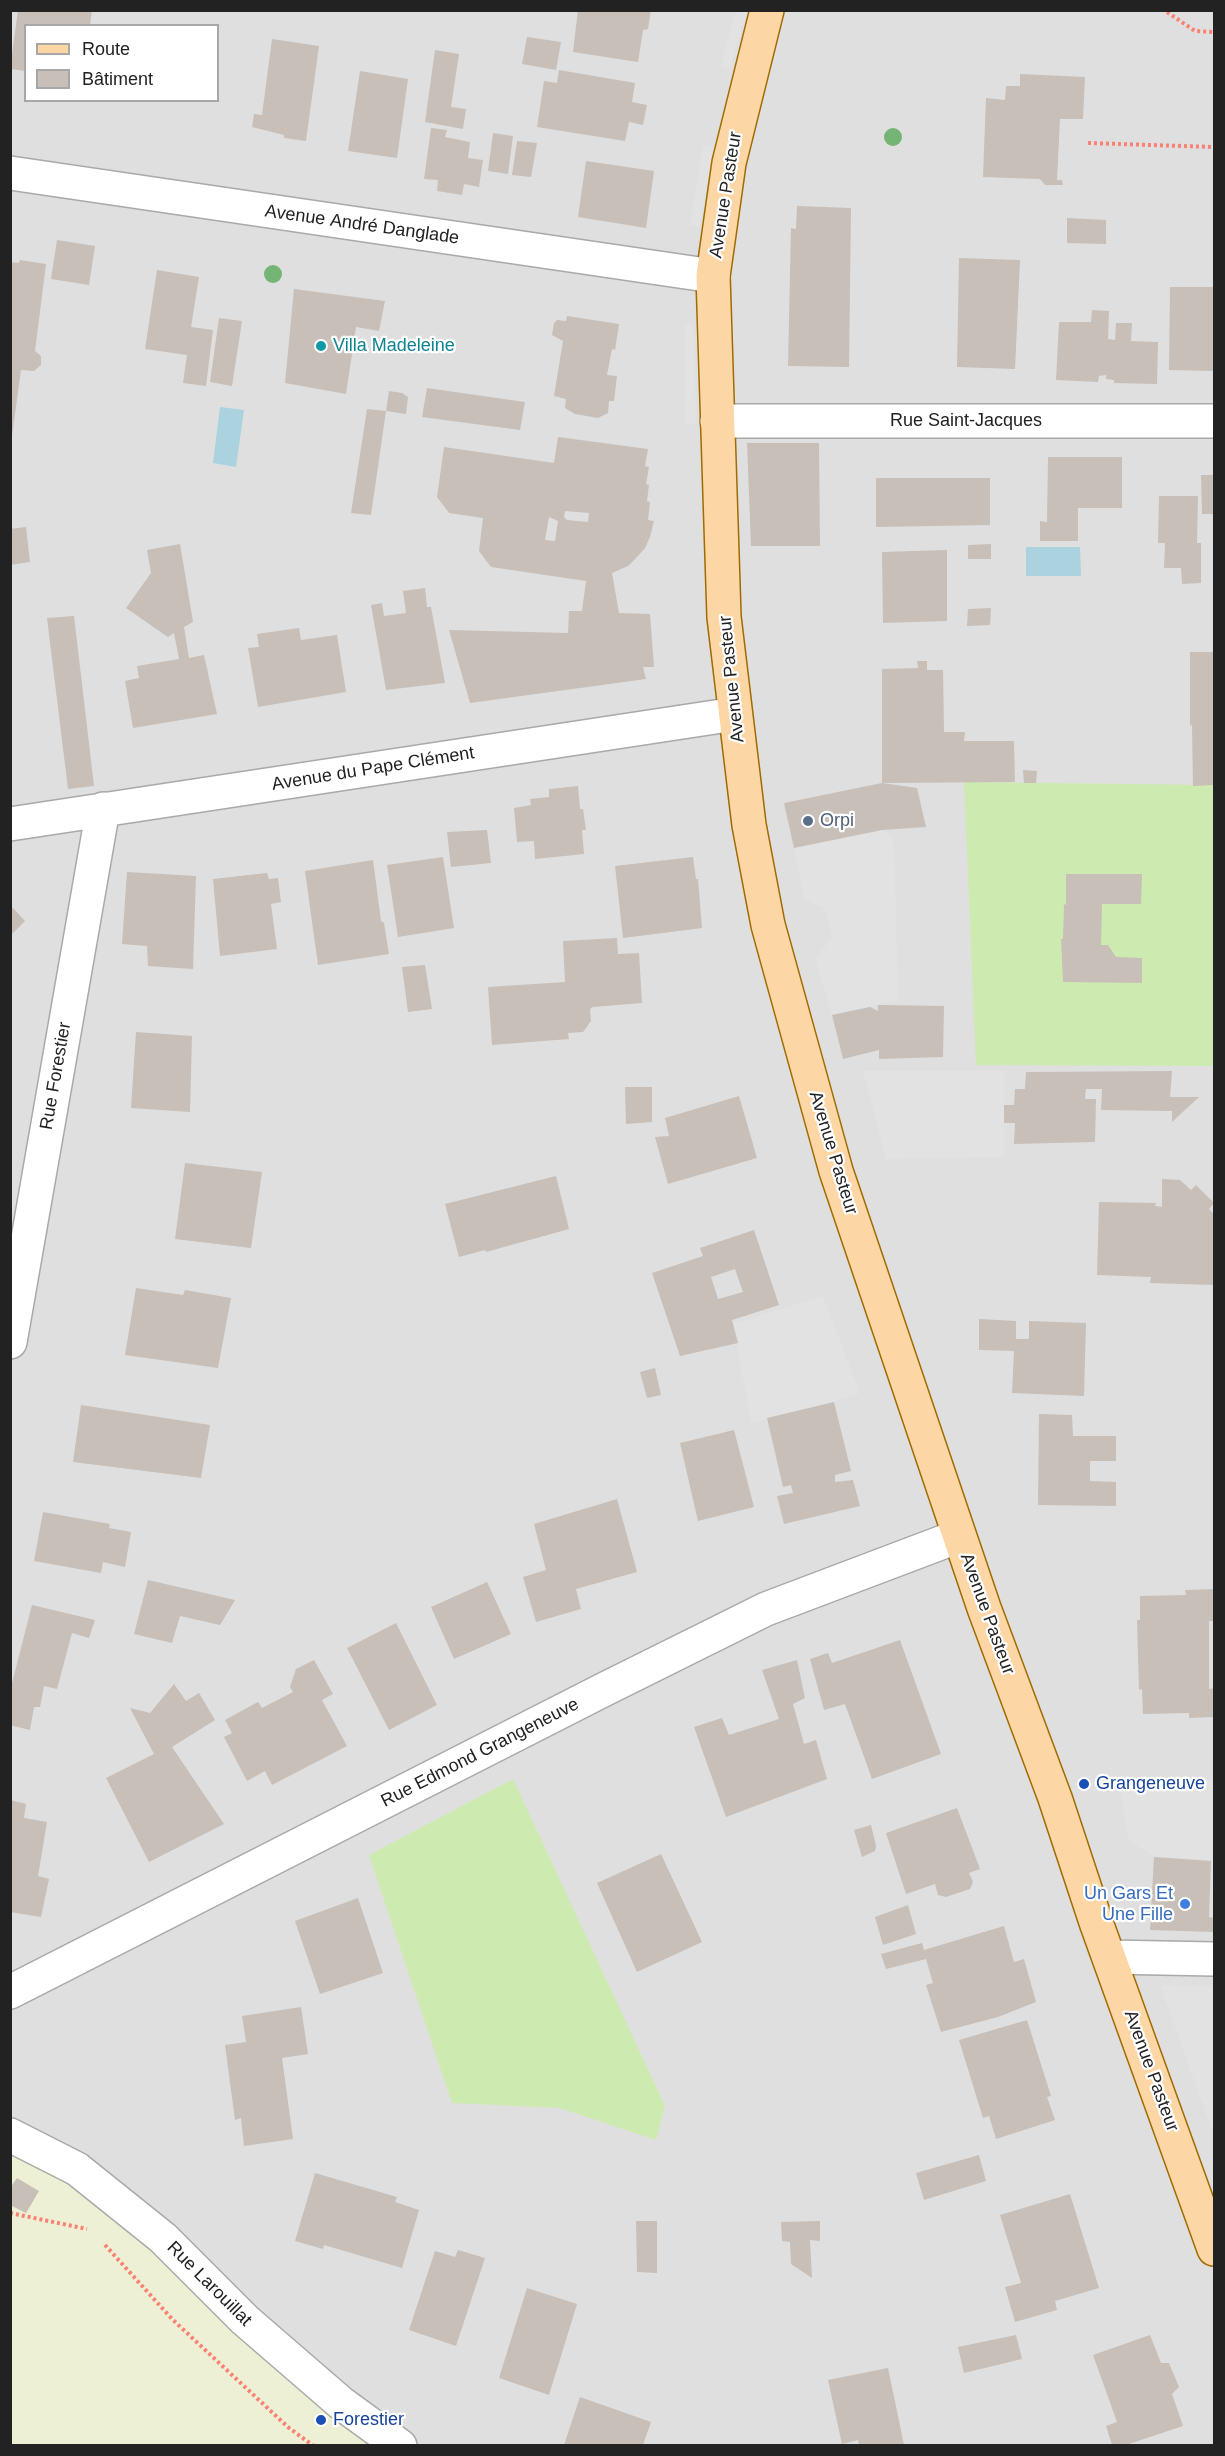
<!DOCTYPE html>
<meta charset="utf-8">
<style>
body{margin:0}
#map{position:relative;width:1225px;height:2456px;overflow:hidden;background:#f2efe9;font-family:Helvetica,sans-serif}
canvas{display:block}
.frame{position:absolute;inset:0;border:12px solid #222;pointer-events:none}
.legend{position:absolute;left:24px;top:24px;width:195px;height:78px;box-sizing:border-box;background:#fff;border:2px solid #a7a7a7;margin:0;padding:8px 10px;list-style:none;font-size:18px;color:#222}
.legend li{display:flex;align-items:center;gap:12px;height:30px}
.legend b{width:30px;border:2px solid #a7a7a7}
</style>
<div id="map">
<canvas width="1225" height="2456"></canvas>
<div class="frame"></div>
<ul class="legend">
<li><b style="height:8px;background:#fcd6a4"></b>Route</li>
<li><b style="height:16px;background:#c7bfb8"></b>Bâtiment</li>
</ul>
</div>
<script>
const c = document.querySelector('canvas').getContext('2d');
c.lineJoin = 'round';
function fillPath(path, color) {
  c.fillStyle = color;
  c.fill(path, 'evenodd');
}
function stroke(path, color, width, dash) {
  c.strokeStyle = color;
  c.lineWidth = width;
  c.lineCap = dash ? 'butt' : 'round';
  c.setLineDash(dash || []);
  c.stroke(path);
}
function drawText(font, color, halo, rows, align = 'center') {
  c.font = font + ' Helvetica,sans-serif';
  c.lineWidth = 4.5;
  c.setLineDash([]);
  c.textBaseline = 'middle';
  c.strokeStyle = halo;
  c.fillStyle = color;
  for (const [text, x, y, turn = 0] of rows) {
    c.save();
    c.translate(x, y);
    c.rotate((+turn || 0) * Math.PI / 180);
    c.textAlign = isNaN(turn) ? turn : align;
    if (halo) c.strokeText(text, 0, 0);
    c.fillText(text, 0, 0);
    c.restore();
  }
}
const residential = new Path2D(`
 M10 11H1214V2445H396L11 2135ZM26 26H218V100H26Z`);
const farmland = new Path2D(`
 M10 2135 396 2445H11Z`);
const grass = new Path2D(`
 M964 782 1214 785V1066L976 1065Z
 M513 1779 665 2106 656 2140 560 2108 452 2103 369 1855Z`);
const parking = new Path2D(`
 M736 11H747L730 70 720 67Z
 M703 145 713 147 700 227 690 225Z
 M685 325H694L696 424 685 425Z
 M882 830 894 838 898 1000 832 1015 815 959 832 937 825 909 804 899 794 848Z
 M863 1071H1004V1157L886 1159Z
 M823 1296 860 1393 834 1402 751 1423 733 1324Z
 M1214 1778V1860L1154 1857 1128 1840 1119 1785Z
 M1160 1985 1214 1986V2128H1211Z`);
const water = new Path2D(`
 M220 407 244 410 236 467 213 463Z
 M1026 547H1080L1081 576H1026Z`);
const building = new Path2D(`
 M18 10H92L90 26H26V71L10 69Z
 M578 10H651L648 29 643 30 638 62 573 52Z
 M527 37 561 42 556 70 522 64Z
 M272 39 319 46 306 141 284 138V135L252 127 254 114 262 115Z
 M435 50 459 54 451 107 466 109 463 129 425 122Z
 M559 70 635 83 632 102 647 105 643 125 629 122 625 141 537 127 544 81 557 83Z
 M360 71 408 79 397 158 348 151Z
 M1020 74 1085 77 1083 119H1060L1057 180H1062L1063 185H1045L1040 179 983 177 986 98 1005 100 1006 86H1020Z
 M431 128 447 130 445 137 470 142 468 158 483 160 479 187 464 184 462 195 437 191 438 180 424 179Z
 M493 133 513 136 508 174 488 171Z
 M517 141 537 143 531 177 512 175Z
 M586 161 654 171 646 228 578 217Z
 M797 206 851 208 849 367 788 366 791 228 796 229Z
 M1067 218 1106 220V244L1067 243Z
 M57 240 95 246 89 285 51 279Z
 M959 258 1020 260 1015 369 957 367Z
 M20 260 46 264 35 351 41 356V365L34 371 21 370 12 436 10 262 19 263Z
 M157 270 199 277 191 327 213 330 206 386 183 383 187 355 145 349Z
 M1170 287H1214V371L1169 370Z
 M294 289 385 301 379 331 356 327 346 394 285 383Z
 M1092 310 1109 311 1108 339 1115 340 1116 323H1132L1131 341 1158 342 1157 384 1114 383V380L1106 379V375L1099 376 1098 382 1056 380 1059 322H1091Z
 M567 316 619 324 615 350 612 349 607 375 617 376 614 401H609L608 413 598 418 575 414 565 408 566 399 554 396 563 341 552 335 554 323 557 320 566 321Z
 M219 318 242 321 232 386 210 382Z
 M427 388 525 402 520 430 422 417Z
 M389 391 402 393 408 397 406 414 386 411Z
 M367 409 386 411 371 515 351 513Z
 M558 437 648 449 645 466 649 467 646 484 649 485 647 501 650 502 648 520 654 521 650 537 645 548 637 557 628 566 612 573 619 613 650 614 654 667H643L646 679 470 703 449 630 568 633 569 611H582L586 581 491 567 479 551 483 518 449 513 437 497 444 447 554 463ZM565 511 589 513 588 522 567 520 564 517ZM549 517 558 521 555 541 545 540Z
 M747 443H819L820 546H751Z
 M1048 457H1122V508H1078V541H1040V521L1047 522Z
 M1201 475H1214V514H1202Z
 M876 478H990V525L876 527Z
 M1159 496H1198L1197 543H1201V583L1182 584 1181 568H1164L1165 543H1158Z
 M26 527 30 562 10 565V529Z
 M180 544 193 622 184 627 189 658 204 655 217 714 133 728 125 681 139 678 137 666 179 659 174 633 168 637 126 608 151 573 147 550Z
 M991 544V559H968V545Z
 M947 550V621L883 623 882 552Z
 M425 588 427 607H431L445 683 386 690 371 605 382 603 384 616 406 613 403 591Z
 M991 608 990 625 967 626 968 609Z
 M74 616 94 786 68 789 47 618Z
 M299 628 301 640 337 635 346 692 258 707 248 648 259 647 257 634Z
 M1190 652H1214V785L1193 786 1192 724 1190 726Z
 M917 661H927V670H943L944 732H965L964 741H1014L1015 782 882 783 917 788 926 827 882 830 794 848 784 803 882 783V669L918 668Z
 M1023 770 1037 771 1036 783H1024Z
 M578 786 580 809H583L586 830H582L584 854 535 859 534 841 517 842 514 808 531 805 530 799 549 797V789Z
 M487 830 491 863 451 867 447 832Z
 M443 857 454 928 398 937 387 865Z
 M693 857 696 879H698L702 928 623 938 615 866Z
 M373 860 381 921 384 923 389 954 318 965 305 871Z
 M127 872 196 876 193 969 148 966 147 946 122 944Z
 M267 873 269 879 278 878 281 902 271 904 277 949 220 956 213 879Z
 M1066 874H1142L1141 904H1102L1101 945H1108L1116 957 1142 958V983L1063 982 1061 939H1063L1064 904 1066 905Z
 M13 908 25 921 10 936V910Z
 M617 938 618 954 639 953 642 1003 593 1007 590 1009 591 1021 583 1032 568 1033 569 1039 492 1045 488 987 565 982 563 941Z
 M425 965 432 1009 408 1012 402 967Z
 M878 1005 944 1006 943 1057 879 1059V1050L843 1059 832 1015 870 1007 878 1011Z
 M136 1032 192 1036 190 1112 131 1108Z
 M1172 1071 1170 1097H1199L1172 1122V1111L1101 1110 1102 1089H1086L1085 1099H1096L1095 1142 1014 1144 1015 1123H1004V1105H1014L1015 1089H1025L1026 1072Z
 M625 1087H652V1122L626 1124Z
 M739 1096 757 1158 668 1184 655 1137 669 1136 665 1118Z
 M185 1163 262 1172 251 1248 175 1239Z
 M556 1176 569 1229 486 1252 485 1250 459 1257 445 1204Z
 M1162 1179 1180 1180 1191 1190 1196 1185 1214 1203 1209 1209 1214 1214V1285L1150 1283 1151 1277 1097 1275 1099 1202 1156 1203 1155 1206 1162 1207Z
 M754 1230 779 1305 732 1320 738 1343 680 1356 652 1273 703 1256 700 1248ZM735 1269 743 1292 718 1299 711 1277Z
 M136 1288 183 1295 185 1290 231 1298 218 1368 125 1355Z
 M979 1319 1016 1321V1339H1029V1321L1086 1323 1084 1396 1012 1393 1014 1351 979 1350Z
 M655 1368 661 1395 647 1398 640 1372Z
 M834 1402 851 1471 835 1475V1482L853 1480 860 1506 784 1524 777 1496 793 1493 791 1485 783 1487 767 1418Z
 M81 1405 210 1425 201 1478 73 1462Z
 M1039 1414 1072 1415 1073 1436H1116V1461H1090V1481L1116 1482V1506L1038 1505Z
 M734 1430 754 1507 698 1521 680 1443Z
 M617 1499 637 1572 576 1589 581 1609 536 1622 523 1577 546 1570 534 1524Z
 M43 1512 110 1524 109 1528 131 1532 125 1567 103 1562 101 1573 34 1561Z
 M148 1580 235 1600 220 1625 180 1616 172 1643 134 1634Z
 M487 1582 511 1634 454 1659 431 1607Z
 M1214 1589V1621H1209V1689L1214 1688V1717L1189 1718V1713L1143 1714 1142 1689 1139 1690 1137 1620H1140V1596L1186 1595 1185 1590Z
 M32 1605 95 1620 89 1638 72 1633 57 1689 44 1686 40 1707H34L30 1730 10 1725V1691Z
 M396 1623 437 1705 389 1730 347 1648Z
 M900 1640 941 1754 872 1779 845 1704 824 1710 810 1659 828 1653 832 1663Z
 M314 1660 333 1694 322 1700 347 1746 272 1785 265 1771 247 1781 224 1737 232 1733 225 1720 258 1702 262 1708 293 1692 290 1687 296 1669Z
 M797 1660 805 1698 793 1704 804 1744 816 1740 827 1779 726 1817 694 1727 722 1718 729 1735 779 1719 762 1670Z
 M174 1684 186 1701 199 1693 215 1720 172 1747 224 1824 149 1862 106 1778 154 1754 130 1708 150 1713Z
 M10 1800 26 1804 24 1818 47 1822 38 1876 49 1879 41 1917 10 1912Z
 M957 1808 980 1869 969 1873 973 1882 970 1889 946 1897 938 1895 935 1884 906 1894 886 1833Z
 M871 1825 876 1846 875 1851 862 1857 854 1830Z
 M661 1854 702 1942 637 1972 597 1883Z
 M1154 1857 1211 1861 1209 1917 1214 1918V1932L1150 1930Z
 M358 1898 383 1973 320 1994 295 1921Z
 M908 1905 916 1934 883 1945 875 1917Z
 M1004 1926 1014 1962 1024 1959 1036 2002 998 2017 941 2032 926 1985 933 1983 926 1959 886 1969 881 1954 922 1943 924 1950Z
 M301 2007 308 2054 282 2058 293 2139 244 2146 241 2118 235 2120 225 2045 246 2042 242 2016Z
 M1027 2020 1051 2096 1047 2097 1055 2120 996 2139 989 2116 983 2118 959 2040Z
 M979 2155 986 2181 924 2200 916 2173Z
 M315 2173 397 2197 395 2202 419 2210 402 2268 324 2245 323 2249 295 2241Z
 M17 2178 39 2191 26 2213 10 2205V2188Z
 M1070 2194 1099 2288 1055 2301 1057 2310 1015 2322 1005 2287 1021 2283 1000 2215Z
 M636 2221H657V2273L637 2272Z
 M820 2221V2241L810 2240 812 2278 791 2264 790 2242 782 2241 781 2222Z
 M458 2250 485 2258 456 2346 409 2330 435 2251 455 2257Z
 M527 2288 577 2304 549 2395 499 2378Z
 M1016 2335 1022 2359 964 2373 958 2347Z
 M1150 2335 1161 2363H1169L1179 2387 1172 2394 1183 2426 1126 2445H1112L1106 2426 1117 2422 1093 2355Z
 M888 2368 904 2445H859L858 2440 842 2444 828 2380Z
 M580 2397 651 2422 643 2445H564Z`);
const path = new Path2D(`
 M1167 12 1195 31 1214 32
 M1088 143 1214 147
 M10 2213 87 2229
 M105 2245 173 2320 289 2428 314 2446`);
const minor = new Path2D(`
 M10 173 713 276
 M717 421H1214
 M10 824 735 714
 M10 1342 103 809
 M1109 1957 1214 1959
 M10 1992 605 1689 766 1609 959 1536
 M10 2135 77 2169 163 2238 245 2320 341 2403 400 2446`);
const major = new Path2D(`
 M767 10 729 163 713 276 724 617 749 825 768 925 836 1171 984 1608 1055 1798 1097 1925 1214 2249`);
const trees = [
 [893,137],
 [273,274]
];
const markers = [
 [321,346,6,"#0f9aa8"],
 [808,821,6,"#5c6f8a"],
 [1084,1784,6,"#1a4fb4"],
 [1185,1904,6,"#3f7fe0"],
 [321,2420,6,"#1a4fb4"]
];
const streetNames = [
 ["Avenue Pasteur",726,195,-81],
 ["Avenue André Danglade",362,225,8],
 ["Rue Saint-Jacques",966,421],
 ["Avenue Pasteur",732,679,-96],
 ["Avenue du Pape Clément",373,769,-9],
 ["Rue Forestier",56,1076,-80],
 ["Avenue Pasteur",833,1153,73],
 ["Avenue Pasteur",987,1614,70],
 ["Rue Edmond Grangeneuve",480,1753,-27],
 ["Avenue Pasteur",1151,2071,70],
 ["Rue Larouillat",209,2284,45]
];
const cultureNames = [
 ["Villa Madeleine",333,346]
];
const serviceNames = [
 ["Orpi",820,821]
];
const transitNames = [
 ["Grangeneuve",1096,1784],
 ["Forestier",333,2420]
];
const shopNames = [
 ["Un Gars Et",1173,1894],
 ["Une Fille",1173,1915]
];
fillPath(residential, '#e0dfdf');
fillPath(farmland, '#eef0d5');
fillPath(grass, '#cdebb0');
fillPath(parking, '#e2e2e2');
fillPath(water, '#aad3df');
fillPath(building, '#c7bfb8');
stroke(minor, '#a9a9a9', 36);
stroke(major, '#a06b00', 36);
stroke(path, '#fa8072', 4, [3, 3]);
stroke(minor, '#fff', 33);
stroke(major, '#fcd6a4', 33);
c.fillStyle = '#74b475';
for (const [x, y] of trees) {
  c.beginPath();
  c.arc(x, y, 9, 0, 2 * Math.PI);
  c.fill();
}
for (const [x, y, r, color] of markers) {
  const dot = new Path2D();
  dot.arc(x, y, r, 0, 2 * Math.PI);
  c.fillStyle = color;
  c.fill(dot);
  stroke(dot, '#fff', 2);
}
drawText('18px', '#222', '#fff', streetNames);
drawText('18px', '#0d838f', '#fff', cultureNames, 'left');
drawText('18px', '#4e5e75', '#fff', serviceNames, 'left');
drawText('18px', '#164399', '#fff', transitNames, 'left');
drawText('18px', '#366cbe', '#fff', shopNames, 'right');
</script>
